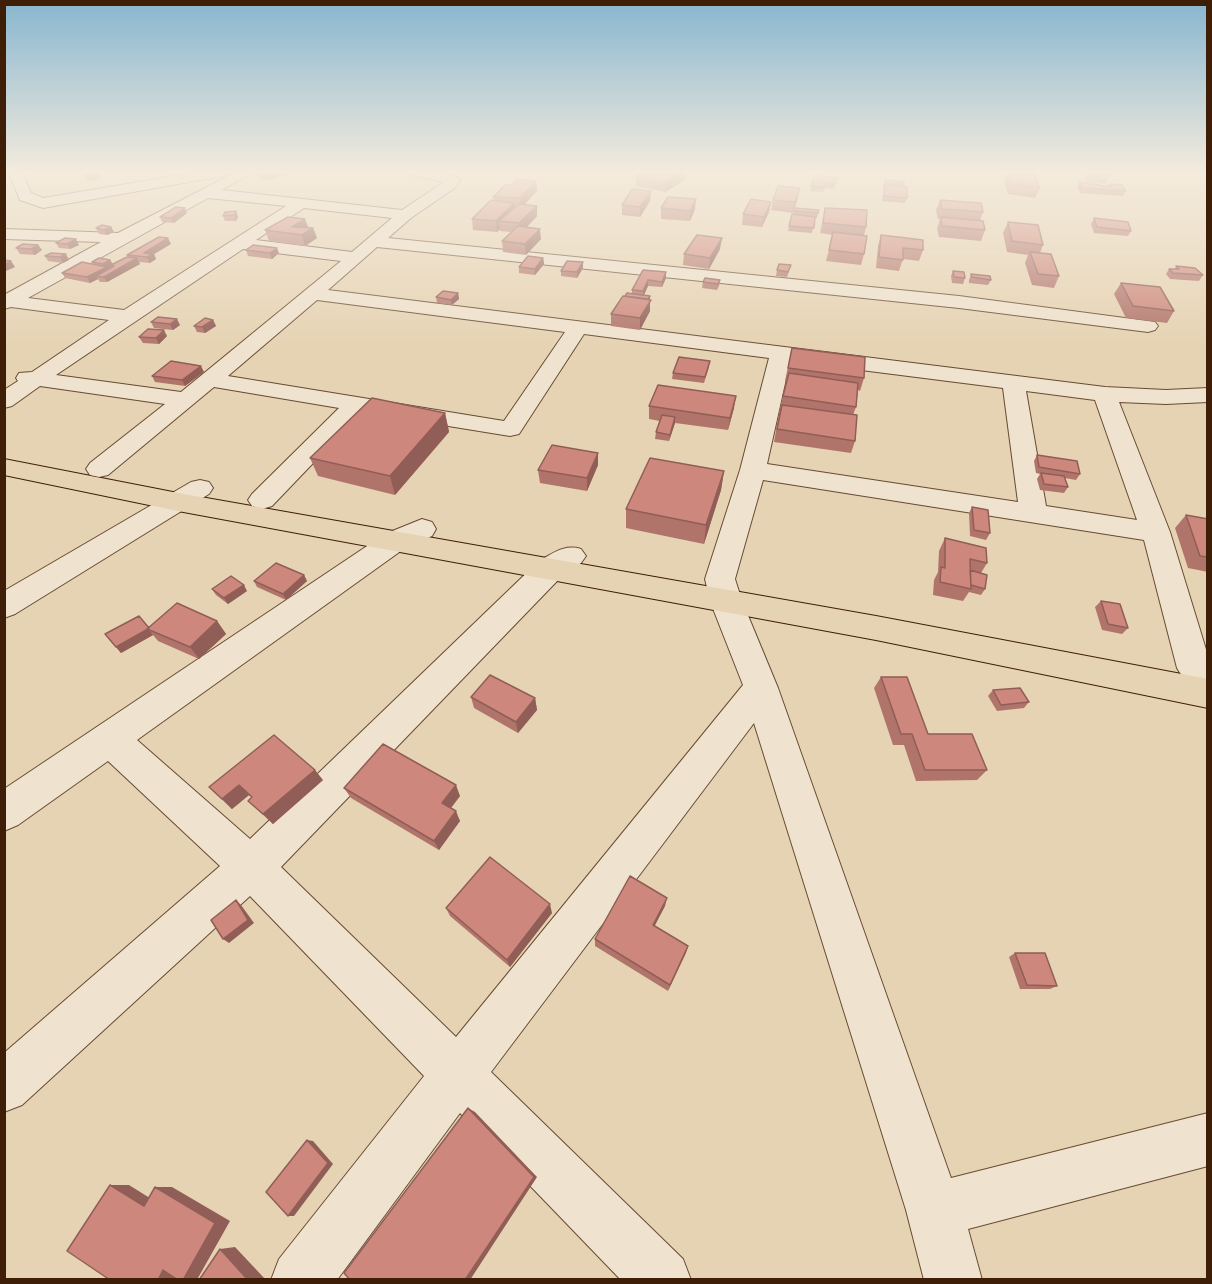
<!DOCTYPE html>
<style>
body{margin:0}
#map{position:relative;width:1212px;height:1284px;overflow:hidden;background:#e6d3b3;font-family:"Sorts Mill Goudy",serif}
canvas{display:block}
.frame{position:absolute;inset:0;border:6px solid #3e1e07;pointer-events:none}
</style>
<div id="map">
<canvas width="1212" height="1284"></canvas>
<div class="frame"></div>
</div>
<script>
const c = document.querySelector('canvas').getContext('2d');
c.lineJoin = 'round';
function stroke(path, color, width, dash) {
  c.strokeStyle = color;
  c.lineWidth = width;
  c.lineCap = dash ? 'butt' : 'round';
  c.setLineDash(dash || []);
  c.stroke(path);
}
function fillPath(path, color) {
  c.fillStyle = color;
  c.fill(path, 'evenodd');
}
const minor = new Path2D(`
 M8 171H22L31 193 43 198 205 171 230 172 223 176 43 208 20 200Z
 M238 171H255L222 190 402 210 444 182 406 174 404 171C421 171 448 167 460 180L456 187 411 218 388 238 959 296 1155 322 1158 326 1155 330 1148 332 959 308 377 247 328 290 1105 387 1166 390 1208 388V402L1166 404 1119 402 1170 532 1208 656V692C1194 687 1184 681 1177 668L1144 540 763 480 735 579 742 601 778 688 951 1178 1208 1113V1166L968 1229 982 1280H924L906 1210 754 723 491 1072 683 1259 691 1280H621L460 1113 337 1280H271L279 1259 424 1076 250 896 22 1105 4 1112V1053L220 866 108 761 18 825 4 831V789L385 534 422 519 432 522 436 529 432 536 405 548 137 740 250 839 539 561C554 553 564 544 581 549L586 556 581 563 561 577 281 867 456 1037 743 685 710 601 705 579 740 470 769 358 584 334 519 434 510 436 362 412 272 506 262 509 252 506 248 500 252 494 339 408 214 387 108 475 99 477 90 475 86 469 90 463 165 404 40 386 12 406 4 408V390L18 381 16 378 19 373 32 372 109 320 11 307 4 309V295L101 242 4 239V229L118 233ZM208 198 286 206 124 310 28 298ZM304 208 392 218 352 252 256 240ZM243 249 341 261 181 392 56 375ZM317 300 565 332 504 421 228 376ZM790 361 1003 388 1018 502 767 464ZM1026 391 1095 400 1137 520 1046 506Z
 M200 480 209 482 213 488 209 494 15 614 4 618V591L191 482Z`);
const major = new Path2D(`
 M4 459 178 493 876 616 1208 679V708L876 640 178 511 4 475Z`);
const wall = new Path2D(`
 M81 171 102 178 89 181 84 176Z
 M254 171H299L266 180 255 175Z
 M452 171H471L464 174Z
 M1078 171H1110V174L1105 184 1085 181V175L1078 174Z
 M1008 172 1040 188 1035 198 1008 194 1004 182Z
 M636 176 685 180 665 192 636 186Z
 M837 178 834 189 825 188 823 192 810 191 811 186Z
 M885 180 904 185V187L907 198 905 203 882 201 884 189 883 188V185Z
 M536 181 537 191 525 204 537 216 527 227 541 239 526 255 503 252 502 241 511 232 500 231V229L497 232 473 230 472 219 494 201 493 197 511 185Z
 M1079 182 1108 186 1109 184 1126 191 1123 196 1080 193 1077 187Z
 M798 198 793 213 771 210 773 200Z
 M940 200 983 212 980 221 985 230 981 241 939 237 937 228 940 219H938L936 210Z
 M650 201 640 217 622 215V205Z
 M771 202 769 212 762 227 742 225 743 214Z
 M661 208 695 209 690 221 661 219Z
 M795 208 819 210 817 218H815L812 233 788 231 792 214 793 215Z
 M825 208 866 227 864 236V254L861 265 826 261 833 235 820 233Z
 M236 211 238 217 236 221H225L223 216Z
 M187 213 174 223 162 222 160 217Z
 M1094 218 1131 231 1128 236 1094 233 1091 224Z
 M1008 222 1043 245 1040 253 1059 276 1054 288 1032 285 1025 263 1028 255 1007 252 1003 233Z
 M111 227 114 232 107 235 99 234 96 228Z
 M308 228H313L317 238 305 246 269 241 265 230Z
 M881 235 923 250 919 261 903 259 899 271 876 268 878 246Z
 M56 243 79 245 70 249 59 248Z
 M171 244 154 254 156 259 150 263 139 262 140 264 107 282H100L98 279 90 283 65 278 62 273 93 264 92 262 110 260 113 264 128 257 127 255Z
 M38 245 42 250 35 255 20 254 16 248Z
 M720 249 709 269 683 265 684 254Z
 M246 250 279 253 272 259 248 256Z
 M51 253 69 260 63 263 48 261 45 256Z
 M543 258 544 264 535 275 519 273V267Z
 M1176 266 1203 275 1199 281 1170 279 1166 274 1169 269H1175Z
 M583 268 577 278 561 276V271Z
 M643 270 666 278 662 287 648 286 644 295 650 296V311L640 330 611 326V314L625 296 632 294V290Z
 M777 270 789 271 787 277 776 276Z
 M953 271 965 278 963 284 952 283 951 276Z
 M971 274 991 280 988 285 969 283V280Z
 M720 280 719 286 717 290 702 288 703 282Z
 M1121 283 1174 311 1167 323 1126 318 1114 294Z
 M458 293 459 299 452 305 437 303 436 297Z
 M213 320 216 326 205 333 197 332 194 326Z
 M151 322 180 325 173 330 154 328Z
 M167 336 159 344 143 343 139 337Z
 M792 348 864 378 860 391 858 390 856 407 853 415 855 441 851 453 774 442 780 408 787 381H785Z
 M709 367 704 383 672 379 673 373Z
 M204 372 185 386 155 382 152 376Z
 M649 406 734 408 728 430 675 423 669 441 655 439 656 432 660 421 649 419Z
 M445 413 449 432 395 495 318 476 310 458Z
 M598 453V465L587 491 540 483 538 470Z
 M1037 455 1080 474 1076 480 1065 478 1068 487 1064 493 1040 490 1037 479 1040 474 1036 473 1034 461Z
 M724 471 721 490 704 544 626 528V509Z
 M972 507 990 533 986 540 970 536 969 513Z
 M1186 515 1208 519V572L1188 568 1175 528Z
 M945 538 987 563 981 573 985 589 981 595 969 592 963 601 933 595 934 580 938 572 939 551Z
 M304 575 307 581 286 600 257 587 254 581Z
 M212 589 247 591 228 604 216 595Z
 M1101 601 1128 628 1122 634 1102 630 1095 607Z
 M217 621 226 634 199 659 158 641 153 635 121 653 116 647 149 628Z
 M881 677 928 734 987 770 977 780 916 781 904 745H893L874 688Z
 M993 690 1029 702 1024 708 997 711 988 696Z
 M471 697 535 698 537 710 518 733 474 708Z
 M323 780 273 824 248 801 252 798 249 795 232 809 209 787Z
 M344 788 460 796 451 808 460 821 439 850 351 798Z
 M665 906 654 926 688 946 668 991 595 946V939Z
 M446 908 552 913 510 967 450 916Z
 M1015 953 1057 986 1050 989H1020L1009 957Z`);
const shadedWall = new Path2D(`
 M263 171H299L266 180Z
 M686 171 685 180 665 192 666 182Z
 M100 173 102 178 89 181 87 176Z
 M536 181 537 191 521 208 520 198Z
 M800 188 798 198 793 213 795 202Z
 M651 191 650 201 640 217V207Z
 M696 199 695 209 690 221V211Z
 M771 202 769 212 762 227 764 217Z
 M514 203 515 213 499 221 500 229 497 232 496 221Z
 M537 206V216L520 234 519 223Z
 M185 208 187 213 174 223 171 218Z
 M236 211 238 217 236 221 234 215Z
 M305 219 309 229 292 227Z
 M111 227 114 232 107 235 104 230Z
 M313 228 317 238 305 246 302 235Z
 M540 229 541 239 526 255 525 244Z
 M168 238 171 244 154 254 156 259 150 263 144 253Z
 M722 238 720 249 709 269 710 258Z
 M76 239 79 245 70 249 67 244Z
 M38 245 42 250 35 255 31 249Z
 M277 248 279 253 272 259 270 253Z
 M66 254 69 260 63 263 60 257Z
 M137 258 140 264 107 282 104 277Z
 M543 258 544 264 535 275V269Z
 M110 260 113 265H111L112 266 108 268 110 272 96 276 98 279 90 283 87 277 105 268 103 264Z
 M11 261 15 267 4 272V265Z
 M583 262V268L577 278V272Z
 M666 272V278L662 287V282Z
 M648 280V286L643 297V291Z
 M458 293 459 299 452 305 451 300Z
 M650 296V311L640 330V318L646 303Z
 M177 319 180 325 173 330 170 324Z
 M213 320 216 326 205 333 202 327Z
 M164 330 167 336 159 344 156 338Z
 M201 366 204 372 185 386 182 380Z
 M736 396 734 408 728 430 730 418Z
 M445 413 449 432 395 495 390 476Z
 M675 417V423L669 441 670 435Z
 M598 453V465L587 491V478Z
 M724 471 721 490 704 544 706 525Z
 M304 575 307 581 286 600 283 594Z
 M244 585 247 591 228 604 224 598Z
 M217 621 226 634 199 659 190 647Z
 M148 629 153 635 121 653 116 647Z
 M535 698 537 710 518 733 516 722Z
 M315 770 323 780 273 824 263 814Z
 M239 785 249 795 232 809 222 799Z
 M456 785 460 796 447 813 442 803Z
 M456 811 460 821 439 850 434 841Z
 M667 898 665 906 651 933 653 925Z
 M236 900 241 905 254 923 229 943 223 939Z
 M550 904 552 913 510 967 507 960Z
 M688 946 686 953 668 991 670 985Z
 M468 1108 475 1112 537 1177 470 1280H465Z
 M307 1140 313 1141 333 1164 294 1216H288Z
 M110 1185H129L161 1205 144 1206Z
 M155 1187H172L230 1221 198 1278 191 1280H183Z
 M235 1247 266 1280H248L220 1249Z
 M180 1267 173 1280H158L163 1270Z`);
const building = new Path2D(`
 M81 171H97L100 173 87 176Z
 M646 171H685L666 182 636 176Z
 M1090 171H1110V174L1090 172Z
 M1008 172 1034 174 1040 188 1012 184Z
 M815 175 837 178 835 184 826 183 824 187 811 186Z
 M517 179 536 181 520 198 493 197 505 185H511Z
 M885 180 904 182V185L885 183Z
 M1079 182 1111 187 1109 184 1122 185 1126 191 1082 188Z
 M885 185 907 187V198L884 196Z
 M778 186 800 188 795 202 773 200Z
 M632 189 651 191 640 207 622 205Z
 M668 197 696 199 690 211 661 208Z
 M751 199 771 202 764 217 743 214Z
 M491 200 514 203 496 221 472 219Z
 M940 200 981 203 983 212 942 209Z
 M519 204 537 206 519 223 499 221Z
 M176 207 185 208 171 218 160 217Z
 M795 208 819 210 818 213 794 211Z
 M825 208 867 210 866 227 823 223Z
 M236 211 234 215 223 216 225 212Z
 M792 214 815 217 814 228 789 226Z
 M288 217 305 219 292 227 313 228 302 235 265 230Z
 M941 217 983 221 985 230 942 226Z
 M1094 218 1128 222 1131 231 1097 227Z
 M1008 222 1038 225 1043 245 1012 241Z
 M102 225 111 227 104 230 96 228Z
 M518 226 540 229 525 244 502 241Z
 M833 232 867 236 864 254 829 250Z
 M697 235 722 238 710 258 684 254Z
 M881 235 923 240V250L903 248V260L879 257Z
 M159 237 168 238 144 253 153 254 147 257 127 255Z
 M65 238 76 239 67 244 56 243Z
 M23 244 38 245 31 249 16 248Z
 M253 245 277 248 270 253 246 250Z
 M1030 252 1051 254 1059 276 1038 274Z
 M51 253 66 254 60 257 45 256Z
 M528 256 543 258 535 269 519 267Z
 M127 257 137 258 104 277 96 276 114 266 111 265Z
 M99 258 110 260 103 264 92 262Z
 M4 260 11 261 4 265Z
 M567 261 583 262 577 272 561 271Z
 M82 262 107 267 87 277 62 273Z
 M779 264 791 265 788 272 777 270Z
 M1176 266 1195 268 1203 275 1173 273 1169 269H1179Z
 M643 270 666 272 662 282 648 280 643 291 632 290Z
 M953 271 964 272 965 278 954 277Z
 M971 274 990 276 991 280 972 277Z
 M705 278 720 280 718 284 703 282Z
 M1121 283 1160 287 1174 311 1133 306Z
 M443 291 458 293 451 300 436 297Z
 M627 293 650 296 648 299 625 296Z
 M623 296 651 300 640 318 611 314Z
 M158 317 177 319 170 324 151 322Z
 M205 318 213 320 202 327 194 326Z
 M148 329 164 330 156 338 139 337Z
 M792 348 865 357 864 378 788 368Z
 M679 357 710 361 705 377 673 373Z
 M171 361 201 366 182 380 152 376Z
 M789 373 858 383 856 407 783 396Z
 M658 385 736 396 730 418 649 406Z
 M372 398 445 413 390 476 310 458Z
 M782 405 857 415 855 441 777 429Z
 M662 415 675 417 670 435 656 432Z
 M552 445 598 453 587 478 538 470Z
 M1037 455 1077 461 1080 474 1039 467Z
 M650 458 724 471 706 525 626 509Z
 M1041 473 1064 476 1068 487 1044 484Z
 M972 507 988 510 990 533 974 530Z
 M1186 515 1208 519V557L1200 556Z
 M945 538 986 548 987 563 970 559 971 589 940 582 941 567 945 568Z
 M276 563 304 575 283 594 254 581Z
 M970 570 987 575 985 589 971 585Z
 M231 576 244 585 224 598 212 589Z
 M1101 601 1120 604 1128 628 1108 624Z
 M177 603 217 621 190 647 147 629Z
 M139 616 149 628 147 629H148L116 647 105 634Z
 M490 675 535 698 516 722 471 697Z
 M881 677H907L928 734H972L987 770H925L912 734H901Z
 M1020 688 1029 702 1001 705 993 690Z
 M274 735 315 770 263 814 248 801 252 797 239 785 222 799 209 787Z
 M383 744 456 785 442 803 456 811 434 841 344 788Z
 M490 857 550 904 507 960 446 908Z
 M630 876 667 898 653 925 688 946 670 985 595 939Z
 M236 900 248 920 223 939 211 920Z
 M1015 953H1045L1057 986 1027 985Z
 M468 1108 534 1177 465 1280H350L344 1273Z
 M307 1140 328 1163 288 1216 266 1192Z
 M110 1185 144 1206 155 1187 215 1223 183 1280H178L163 1270 158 1280H110L67 1251Z
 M220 1249 248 1280H199Z`);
stroke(minor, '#684b32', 2);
stroke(major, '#3e1e07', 2);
fillPath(minor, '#efe2ce');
fillPath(major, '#e6d3b3');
fillPath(wall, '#b1746b');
fillPath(shadedWall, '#905e57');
fillPath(building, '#ce877c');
stroke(building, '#905e57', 1.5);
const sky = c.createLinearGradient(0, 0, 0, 351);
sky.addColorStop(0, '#87b6cf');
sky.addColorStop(0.49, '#f4ebdd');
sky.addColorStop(1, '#f4ebdd00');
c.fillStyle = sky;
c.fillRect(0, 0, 1212, 351);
</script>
